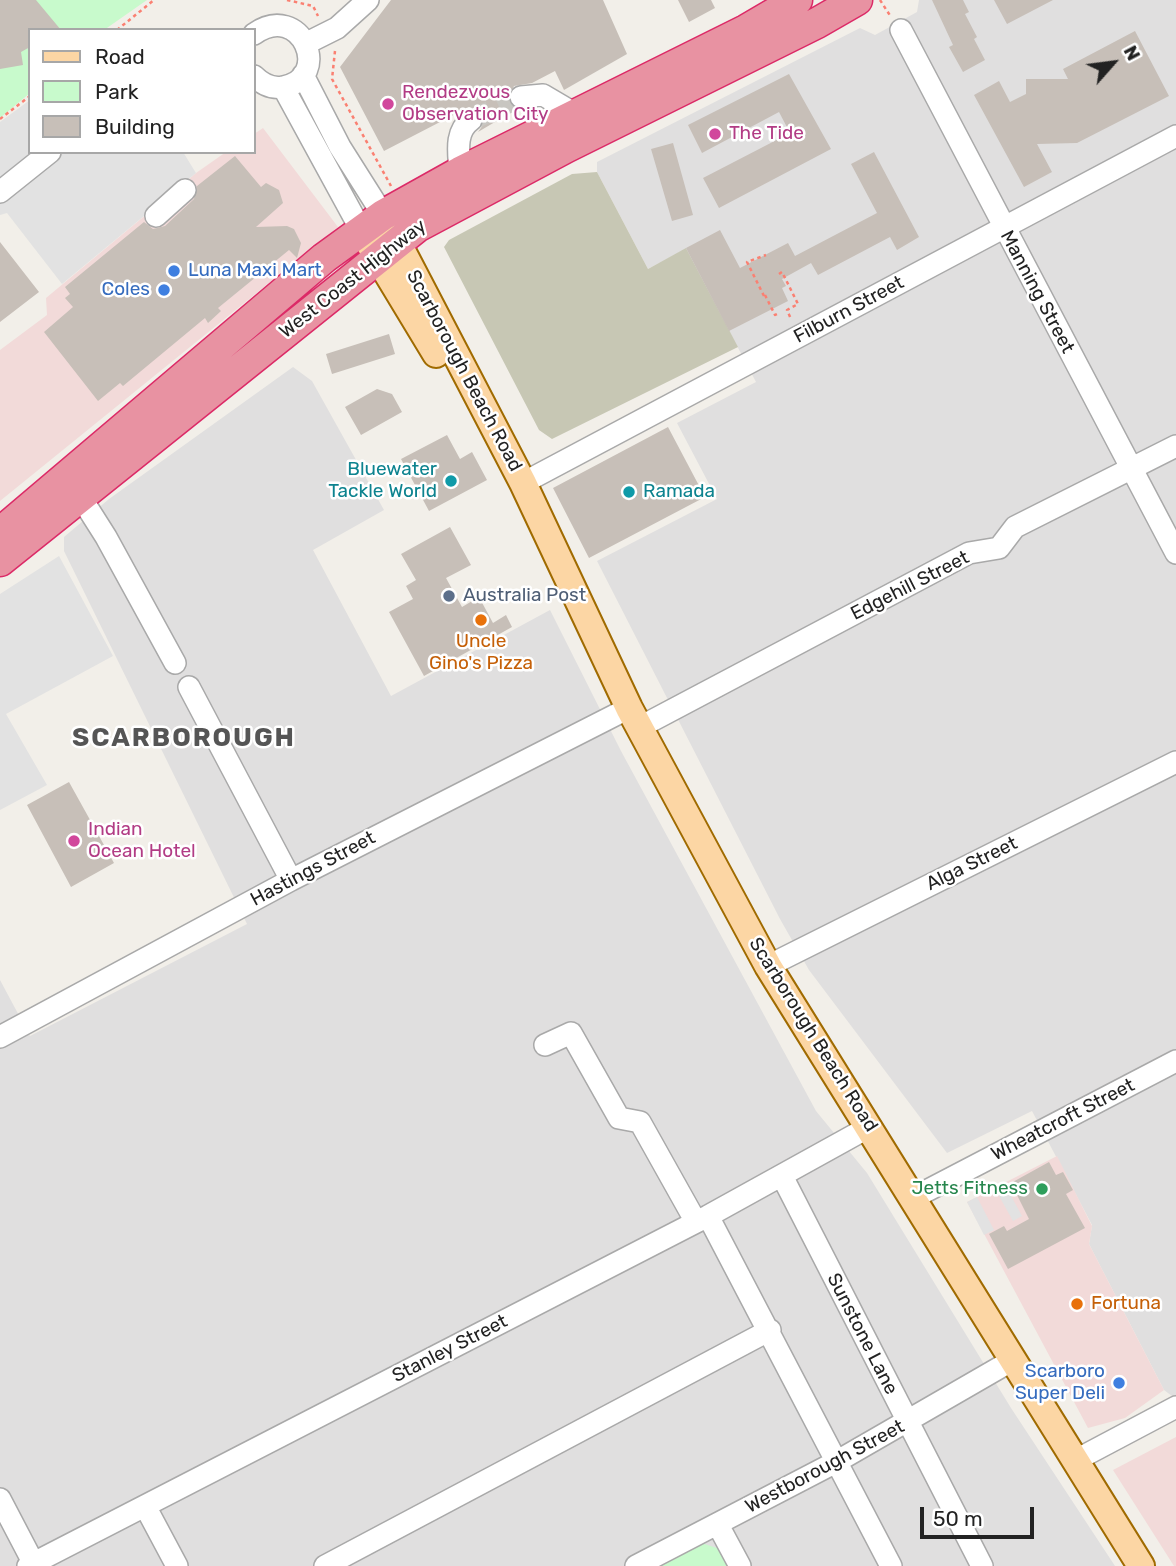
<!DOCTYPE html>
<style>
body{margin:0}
#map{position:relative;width:1176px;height:1566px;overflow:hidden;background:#f2efe9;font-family:Rubik,sans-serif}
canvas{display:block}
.legend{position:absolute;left:28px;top:28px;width:228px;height:126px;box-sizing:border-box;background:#fff;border:2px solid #a7a7a7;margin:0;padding:9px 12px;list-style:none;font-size:21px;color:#222}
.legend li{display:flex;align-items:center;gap:14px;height:35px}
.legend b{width:35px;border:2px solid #a7a7a7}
.north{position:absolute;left:1078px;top:28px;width:70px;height:70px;-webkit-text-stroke:5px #fff;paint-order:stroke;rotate:62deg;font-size:19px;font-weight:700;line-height:28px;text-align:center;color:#222}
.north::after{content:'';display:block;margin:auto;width:24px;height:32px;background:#222;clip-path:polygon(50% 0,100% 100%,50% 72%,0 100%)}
.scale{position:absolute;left:920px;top:1507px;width:114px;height:32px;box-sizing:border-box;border:4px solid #222;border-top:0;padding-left:9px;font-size:21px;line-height:24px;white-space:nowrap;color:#222;-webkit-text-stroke:5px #fff;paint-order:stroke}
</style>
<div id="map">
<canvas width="1176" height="1566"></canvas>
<ul class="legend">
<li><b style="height:9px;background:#fcd6a4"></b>Road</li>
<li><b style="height:19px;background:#c8facc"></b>Park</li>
<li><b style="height:19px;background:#c7bfb8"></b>Building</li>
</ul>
<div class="north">N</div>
<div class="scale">50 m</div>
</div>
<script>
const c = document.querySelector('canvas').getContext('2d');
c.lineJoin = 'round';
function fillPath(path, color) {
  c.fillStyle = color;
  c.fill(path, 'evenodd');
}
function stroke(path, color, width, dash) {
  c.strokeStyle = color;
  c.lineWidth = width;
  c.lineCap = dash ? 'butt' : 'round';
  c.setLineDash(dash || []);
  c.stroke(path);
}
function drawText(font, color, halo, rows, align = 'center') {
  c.font = font + ' Rubik,sans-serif';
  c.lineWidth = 5;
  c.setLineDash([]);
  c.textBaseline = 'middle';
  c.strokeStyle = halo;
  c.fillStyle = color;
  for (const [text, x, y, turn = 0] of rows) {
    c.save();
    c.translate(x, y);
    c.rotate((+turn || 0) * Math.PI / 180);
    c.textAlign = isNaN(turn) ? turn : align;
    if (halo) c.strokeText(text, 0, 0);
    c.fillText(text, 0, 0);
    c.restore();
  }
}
const residential = new Path2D(`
 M919 0H1176V1399L1164 1390 1089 1244 1092 1225 1032 1111 947 1153 809 970 780 919 597 561 717 499 677 423 756 382 686 249 648 269 597 172V162L860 28 875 35 917 12Z
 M293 367 312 381 384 510 313 550 391 696 550 610 621 751 816 1111 867 1173 1011 1408 1115 1566H0V980L30 1036 247 924 64 551V537L109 499Z`);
const commercial = new Path2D(`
 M263 128 338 227 0 501V350L47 315 46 298 196 173 226 152H254V134Z
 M1057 1156 1092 1226 1089 1244 1164 1390 1125 1418 1088 1428 967 1202Z
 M1176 1437V1566H1174L1113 1470Z`);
const construction = new Path2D(`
 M597 172 648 269 686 248 738 347 552 439 539 430 444 247 449 240 572 174Z`);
const park = new Path2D(`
 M0 0H147L104 30H30V93L0 118Z
 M698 1542 720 1549 729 1566H649Z`);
const parking = new Path2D(`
 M30 100V152H183L196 173 62 284 7 213 0 215V122Z
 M59 556 113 656 6 714 47 785 0 810V594Z
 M1004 1183 1022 1216 1013 1221 994 1187Z
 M977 1197 994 1230 984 1235 967 1202Z`);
const building = new Path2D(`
 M0 0H36L61 30H30V47L21 52 23 65 0 69Z
 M391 0H603L627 54 564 90 555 71 532 83 514 86 508 99 517 109 478 132 483 125 484 117 480 111 469 107 384 151 340 67Z
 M678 0H711L715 8 689 22Z
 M932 0H963L969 12 965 14 977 37 974 39 985 60 963 72 949 47 953 45Z
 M994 0H1053L1007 24Z
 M1135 31 1169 96 1077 143 1037 144 1052 172 1024 187 974 95 999 81 1010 102 1026 94V79H1068L1063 69Z
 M789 74 831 149 719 208 703 178 790 133 779 112 702 153 688 125Z
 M673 143 693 215 672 221 651 149Z
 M874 152 919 237 897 250 890 237 818 275 811 263 782 279 786 286 782 288 788 301 729 331 686 248 720 230 740 268 788 243 795 256 877 213 851 164Z
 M235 156 261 187 266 183 279 190 283 203 256 227 287 226 294 229 301 243 297 258 289 250 218 308 221 311 208 323 205 318 123 386 120 383 98 401 44 332 73 307 65 298 70 294 65 287 144 222 153 229 165 226 194 199 197 186Z
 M0 242 39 292 0 322Z
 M389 334 395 354 332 374 326 354Z
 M377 389 392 394 402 412 361 435 345 407Z
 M668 427 705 497 589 558 553 488Z
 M447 435 460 459 472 452 487 480 429 511 401 459Z
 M450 527 471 565 446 578 462 607 479 597 493 623 506 615 512 627 424 676 389 612 413 599 406 586 416 580 401 554Z
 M69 782 114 863 71 887 27 805Z
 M1049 1162 1056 1175 1063 1172 1073 1190 1066 1194 1085 1228 1008 1269 989 1234 1004 1226 1007 1231 1029 1219 1011 1183Z`);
const minorTunnel = new Path2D(`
 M471 120 521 97`);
const path = new Path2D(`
 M287 0 313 6 318 16
 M880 0 891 17
 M117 30 154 0
 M335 51 332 79 391 186
 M0 119 30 96
 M779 274 782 272 798 304 787 310 791 319
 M765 295 775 315 779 313
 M764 296 747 262 766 255`);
const minor = new Path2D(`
 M901 30 1176 553
 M254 34C301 0 334 78 283 87 272 89 262 84 254 76
 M307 43 337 28 368 0
 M303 75 340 147 383 215
 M283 87 361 230
 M521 97 543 95 577 115
 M460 172C459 154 454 132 471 120
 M0 192 50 152
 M156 216 185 190
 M523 483 1176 136
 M80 496 106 537 175 663
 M189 687 291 880
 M640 727 969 553 999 548 1015 527 1176 446
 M768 966 1176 762
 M0 1037 291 880 629 708
 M545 1045 571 1033 619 1118 640 1122 696 1222
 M782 1176 982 1566
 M913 1198 1176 1061
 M708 1216 891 1566
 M1076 1460 1176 1407
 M0 1499 35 1566
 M145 1506 177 1566
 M718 1525 740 1566
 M28 1566 708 1216 869 1127
 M325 1566 770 1330
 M636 1566 836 1462 1011 1361`);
const major = new Path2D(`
 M389 226 523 483 629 708 768 966 1141 1566
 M361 230 436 354`);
const highway = new Path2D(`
 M0 533 324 258 383 215 460 172 746 30 797 0
 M0 561 417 227 567 147 817 23 857 0`);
const markers = [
 [388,104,7,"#d1479c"],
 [715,134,7,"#d1479c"],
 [174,271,7,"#3f7fe0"],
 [164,290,7,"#3f7fe0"],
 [451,481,7,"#0f9aa8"],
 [629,492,7,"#0f9aa8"],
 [449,596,7,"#5c6f8a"],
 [481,620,7,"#e8710a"],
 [74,841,7,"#d1479c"],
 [1042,1189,7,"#2e9e5b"],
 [1077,1304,7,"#e8710a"],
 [1119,1383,7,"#3f7fe0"]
];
const hotelNames = [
 ["Rendezvous",402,93],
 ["Observation City",402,115],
 ["The Tide",729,134],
 ["Indian",88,830],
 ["Ocean Hotel",88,852]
];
const shopNames = [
 ["Luna Maxi Mart",188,271,"left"],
 ["Coles",150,290],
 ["Scarboro",1105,1372],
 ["Super Deli",1105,1394]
];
const streetNames = [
 ["West Coast Highway",353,279,-38],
 ["Manning Street",1037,292,62],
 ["Filburn Street",849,310,-28],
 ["Scarborough Beach Road",464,371,62],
 ["Edgehill Street",910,586,-27],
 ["Alga Street",972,864,-26],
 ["Hastings Street",313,869,-28],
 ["Scarborough Beach Road",813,1035,58],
 ["Wheatcroft Street",1063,1120,-27],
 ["Sunstone Lane",862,1334,63],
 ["Stanley Street",450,1349,-27],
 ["Westborough Street",825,1467,-28]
];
const cultureNames = [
 ["Bluewater",437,470],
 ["Tackle World",437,492],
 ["Ramada",643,492,"left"]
];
const serviceNames = [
 ["Australia Post",463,596]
];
const foodNames = [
 ["Uncle",481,642],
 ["Gino's Pizza",481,664],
 ["Fortuna",1091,1304,"left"]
];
const leisureNames = [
 ["Jetts Fitness",1028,1189]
];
const districtNames = [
 ["SCARBOROUGH",184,738]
];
fillPath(residential, '#e0dfdf');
fillPath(commercial, '#f2dad9');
fillPath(construction, '#c7c7b4');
fillPath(park, '#c8facc');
fillPath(parking, '#e2e2e2');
fillPath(building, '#c7bfb8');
stroke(minorTunnel, '#c8c6c1', 21, [21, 10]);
stroke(minor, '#a9a9a9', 24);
stroke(major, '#a06b00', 30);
stroke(highway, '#dc2a67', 33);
stroke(path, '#fa8072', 2.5, [3.5, 3.5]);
stroke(minor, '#fff', 21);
stroke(major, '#fcd6a4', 26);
stroke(highway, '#e892a2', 30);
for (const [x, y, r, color] of markers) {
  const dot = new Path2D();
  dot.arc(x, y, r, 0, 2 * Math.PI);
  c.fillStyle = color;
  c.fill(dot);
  stroke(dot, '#fff', 2.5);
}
drawText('19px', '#b23c85', '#fff', hotelNames, 'left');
drawText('19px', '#366cbe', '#fff', shopNames, 'right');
drawText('19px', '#222', '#fff', streetNames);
drawText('19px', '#0d838f', '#fff', cultureNames, 'right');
drawText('19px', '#4e5e75', '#fff', serviceNames, 'left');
drawText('19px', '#c56008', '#fff', foodNames);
drawText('19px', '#27864d', '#fff', leisureNames, 'right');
c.letterSpacing = '2px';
drawText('bold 26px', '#555', '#fff', districtNames);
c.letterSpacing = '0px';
</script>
